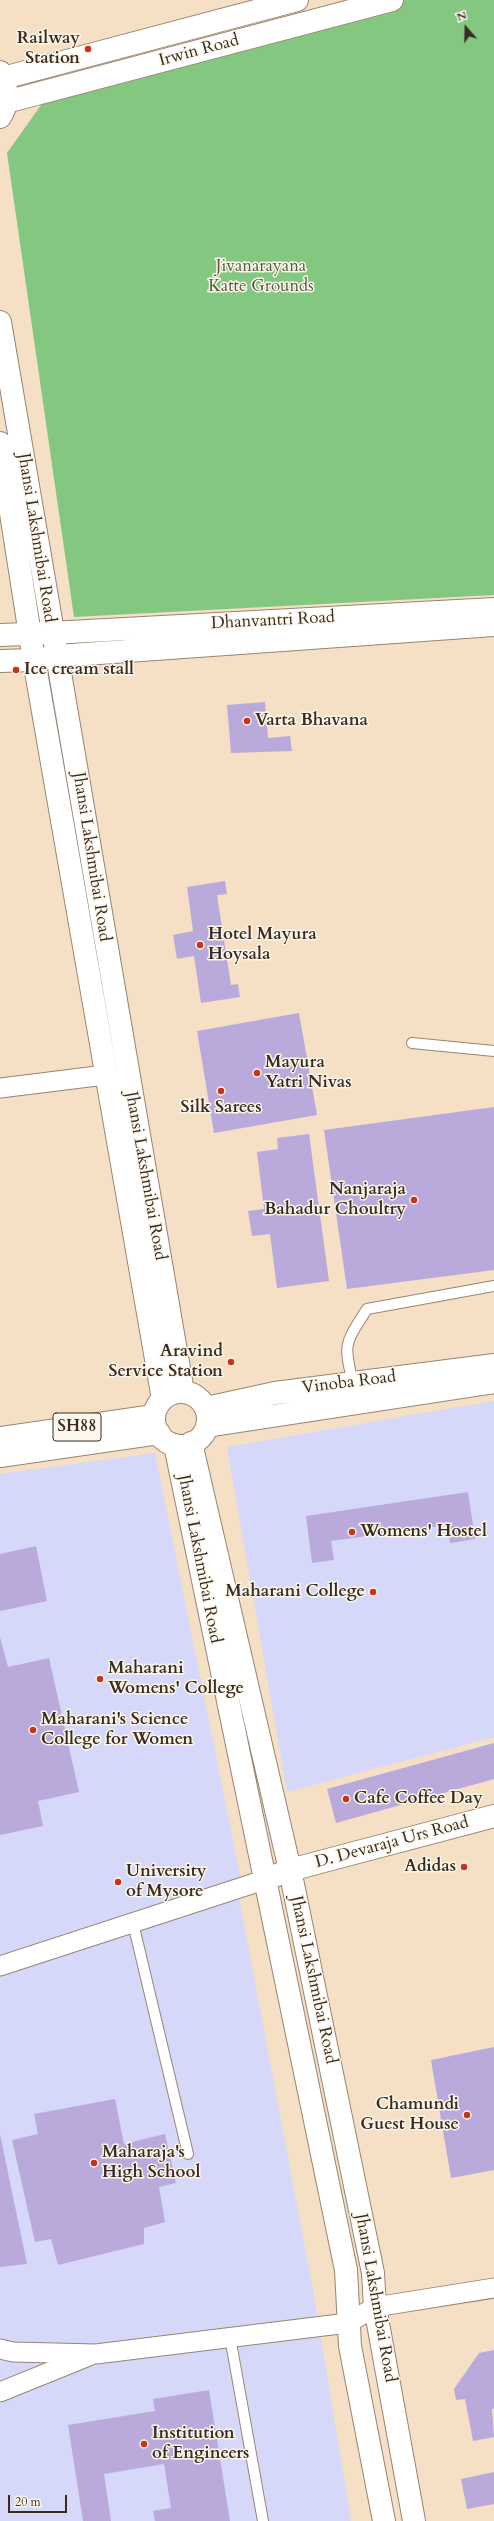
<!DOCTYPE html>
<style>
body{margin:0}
#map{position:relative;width:494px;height:2521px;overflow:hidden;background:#f5dfc5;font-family:Cardo,serif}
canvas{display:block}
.north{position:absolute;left:446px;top:8px;width:40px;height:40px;-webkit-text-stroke:3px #fbf7ec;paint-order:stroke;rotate:340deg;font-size:11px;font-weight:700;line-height:16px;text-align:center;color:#3b2a1e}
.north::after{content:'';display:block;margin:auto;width:14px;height:18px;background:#3b2a1e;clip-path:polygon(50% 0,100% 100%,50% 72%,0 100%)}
.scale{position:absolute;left:8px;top:2495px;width:59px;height:18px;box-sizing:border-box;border:2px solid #3b2a1e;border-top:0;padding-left:5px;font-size:12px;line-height:14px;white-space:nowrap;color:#3b2a1e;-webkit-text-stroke:3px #fbf7ec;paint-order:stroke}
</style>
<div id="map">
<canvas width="494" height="2521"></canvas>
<div class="north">N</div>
<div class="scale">20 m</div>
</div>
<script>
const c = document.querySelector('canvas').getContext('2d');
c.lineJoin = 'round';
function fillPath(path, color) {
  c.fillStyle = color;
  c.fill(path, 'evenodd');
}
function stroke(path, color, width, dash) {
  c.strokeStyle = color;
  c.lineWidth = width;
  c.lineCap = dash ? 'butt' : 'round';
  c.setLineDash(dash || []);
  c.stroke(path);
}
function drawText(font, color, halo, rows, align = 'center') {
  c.font = font + ' Cardo,serif';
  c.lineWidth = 3;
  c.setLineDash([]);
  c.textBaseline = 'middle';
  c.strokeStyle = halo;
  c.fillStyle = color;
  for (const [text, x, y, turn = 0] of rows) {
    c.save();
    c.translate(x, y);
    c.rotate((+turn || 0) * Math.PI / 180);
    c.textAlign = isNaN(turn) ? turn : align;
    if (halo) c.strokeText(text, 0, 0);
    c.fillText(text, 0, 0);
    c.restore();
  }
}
const built = new Path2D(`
 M494 1401V1737L287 1792 227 1447Z
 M155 1453 242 1885 237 1887 313 2290 351 2521H0V1474Z`);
const green = new Path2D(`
 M386 0H494V595L74 617 7 153 51 91Z`);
const building = new Path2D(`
 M265 702 268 738 290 736 292 751 231 753 227 705Z
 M225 881 227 894 217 895 231 985 238 984 240 997 201 1003 194 956 177 959 173 935 193 931 187 887Z
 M299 1013 317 1115 214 1133 197 1031Z
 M494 1107V1270L347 1289 324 1130Z
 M309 1134 329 1281 277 1288 270 1234 252 1236 248 1211 264 1209 257 1152 278 1149 277 1138Z
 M468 1492 475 1539 450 1543 447 1525 331 1541 334 1560 312 1563 306 1516Z
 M36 1546 47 1601 0 1611V1554Z
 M0 1637 8 1667 49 1658 79 1792 38 1801 43 1826 0 1835Z
 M494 1743V1779L336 1823 327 1789Z
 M494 2047V2170L451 2178 431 2060Z
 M115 2099 124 2144 165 2134 176 2183 159 2187 165 2222 144 2228V2244L58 2265 51 2239 35 2242 12 2140 38 2134 34 2114Z
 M0 2134 27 2264 0 2267Z
 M494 2350V2409H492L494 2437 473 2441 465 2399 456 2400 454 2389 479 2353Z
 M209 2390 230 2521H155L153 2511 171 2508 164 2464 104 2474 111 2521H83L68 2425 155 2411 153 2399Z
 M494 2472V2504L467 2509 461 2479Z`);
const service = new Path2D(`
 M412 1043 494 1051
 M353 1383C343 1342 345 1344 367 1309L494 1286
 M133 1923 188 2154
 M230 2337 263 2521`);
const minor = new Path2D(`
 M0 1088 105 1075
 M0 1966 264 1880
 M0 2349 13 2352 96 2354 348 2323 375 2307 494 2288
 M0 2392 89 2356`);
const tertiary = new Path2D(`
 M51 633 494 609
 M57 656 494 625
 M206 1408 275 1393 494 1365
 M207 1426 494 1382
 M264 1880 290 1870 494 1816`);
const secondary = new Path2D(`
 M3 78 297 0
 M6 102 392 0
 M0 635 51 633
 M0 661 34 660 57 656`);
const primary = new Path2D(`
 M0 72C8 86 9 104 0 117
 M0 322 183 1392
 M0 443 34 660 163 1399
 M154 1419a27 27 0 1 1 54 0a27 27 0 1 1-54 0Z
 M0 1438 154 1416
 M191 1443 290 1870 373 2273 375 2307 414 2521
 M175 1445 346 2270 350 2346 384 2521
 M0 1456 159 1433`);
const markers = [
 [88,49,4,"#c8321e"],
 [16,670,4,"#c8321e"],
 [247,721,4,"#c8321e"],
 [200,945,4,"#c8321e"],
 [257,1073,4,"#c8321e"],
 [221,1091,4,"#c8321e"],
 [414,1200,4,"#c8321e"],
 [231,1362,4,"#c8321e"],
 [352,1532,4,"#c8321e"],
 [373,1592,4,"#c8321e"],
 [100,1679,4,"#c8321e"],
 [33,1730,4,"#c8321e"],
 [346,1799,4,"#c8321e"],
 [464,1867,4,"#c8321e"],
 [118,1882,4,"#c8321e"],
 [467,2115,4,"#c8321e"],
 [94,2163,4,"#c8321e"],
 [144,2444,4,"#c8321e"]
];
const shields = [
 [77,1427,48]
];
const shieldNames = [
 ["SH88",77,1427]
];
const poiNames = [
 ["Railway",80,39,"right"],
 ["Station",80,59,"right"],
 ["Ice cream stall",24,670],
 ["Varta Bhavana",255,721],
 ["Hotel Mayura",208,935],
 ["Hoysala",208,955],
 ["Mayura",265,1063],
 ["Yatri Nivas",265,1083],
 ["Silk Sarees",221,1108,"center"],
 ["Nanjaraja",406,1190,"right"],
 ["Bahadur Choultry",406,1210,"right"],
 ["Aravind",223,1352,"right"],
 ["Service Station",223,1372,"right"],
 ["Womens' Hostel",360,1532],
 ["Maharani College",365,1592,"right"],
 ["Maharani",108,1669],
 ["Womens' College",108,1689],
 ["Maharani's Science",41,1720],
 ["College for Women",41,1740],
 ["Cafe Coffee Day",354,1799],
 ["Adidas",456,1867,"right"],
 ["University",126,1872],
 ["of Mysore",126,1892],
 ["Chamundi",459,2105,"right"],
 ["Guest House",459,2125,"right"],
 ["Maharaja's",102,2153],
 ["High School",102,2173],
 ["Institution",152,2434],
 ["of Engineers",152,2454]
];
const streetNames = [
 ["Irwin Road",199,51,-15],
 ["Jhansi Lakshmibai Road",36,538,81],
 ["Dhanvantri Road",273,621,-3],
 ["Jhansi Lakshmibai Road",91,857,81],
 ["Jhansi Lakshmibai Road",145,1176,80],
 ["Vinoba Road",349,1383,-7],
 ["Jhansi Lakshmibai Road",199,1559,79],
 ["D. Devaraja Urs Road",392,1843,-15],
 ["Jhansi Lakshmibai Road",313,1980,78],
 ["Jhansi Lakshmibai Road",375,2298,80]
];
const parkNames = [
 ["Jivanarayana",261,267],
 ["Katte Grounds",261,287]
];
fillPath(built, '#d6d8f9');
fillPath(green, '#83c780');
fillPath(building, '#b9aadb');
stroke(service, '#988472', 12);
stroke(minor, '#988472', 21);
stroke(tertiary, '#988472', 24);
stroke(secondary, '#988472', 24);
stroke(primary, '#988472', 24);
stroke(service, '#fff', 10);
stroke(minor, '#fff', 19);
stroke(tertiary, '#fff', 22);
stroke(secondary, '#fff', 22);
stroke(primary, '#fff', 22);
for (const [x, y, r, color] of markers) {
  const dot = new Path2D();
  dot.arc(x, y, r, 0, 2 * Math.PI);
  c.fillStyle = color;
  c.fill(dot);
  stroke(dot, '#fbf7ec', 1.5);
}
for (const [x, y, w] of shields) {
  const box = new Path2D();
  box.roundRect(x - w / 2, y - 14, w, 28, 3);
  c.fillStyle = '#fbf7ec';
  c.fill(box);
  stroke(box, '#3b2a1e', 1);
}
drawText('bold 16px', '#3b2a1e', null, shieldNames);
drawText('bold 17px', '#3b2a1e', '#fbf7ec', poiNames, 'left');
drawText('17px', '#3b2a1e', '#fbf7ec', streetNames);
drawText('17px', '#51593b', '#fbf7ec', parkNames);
</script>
